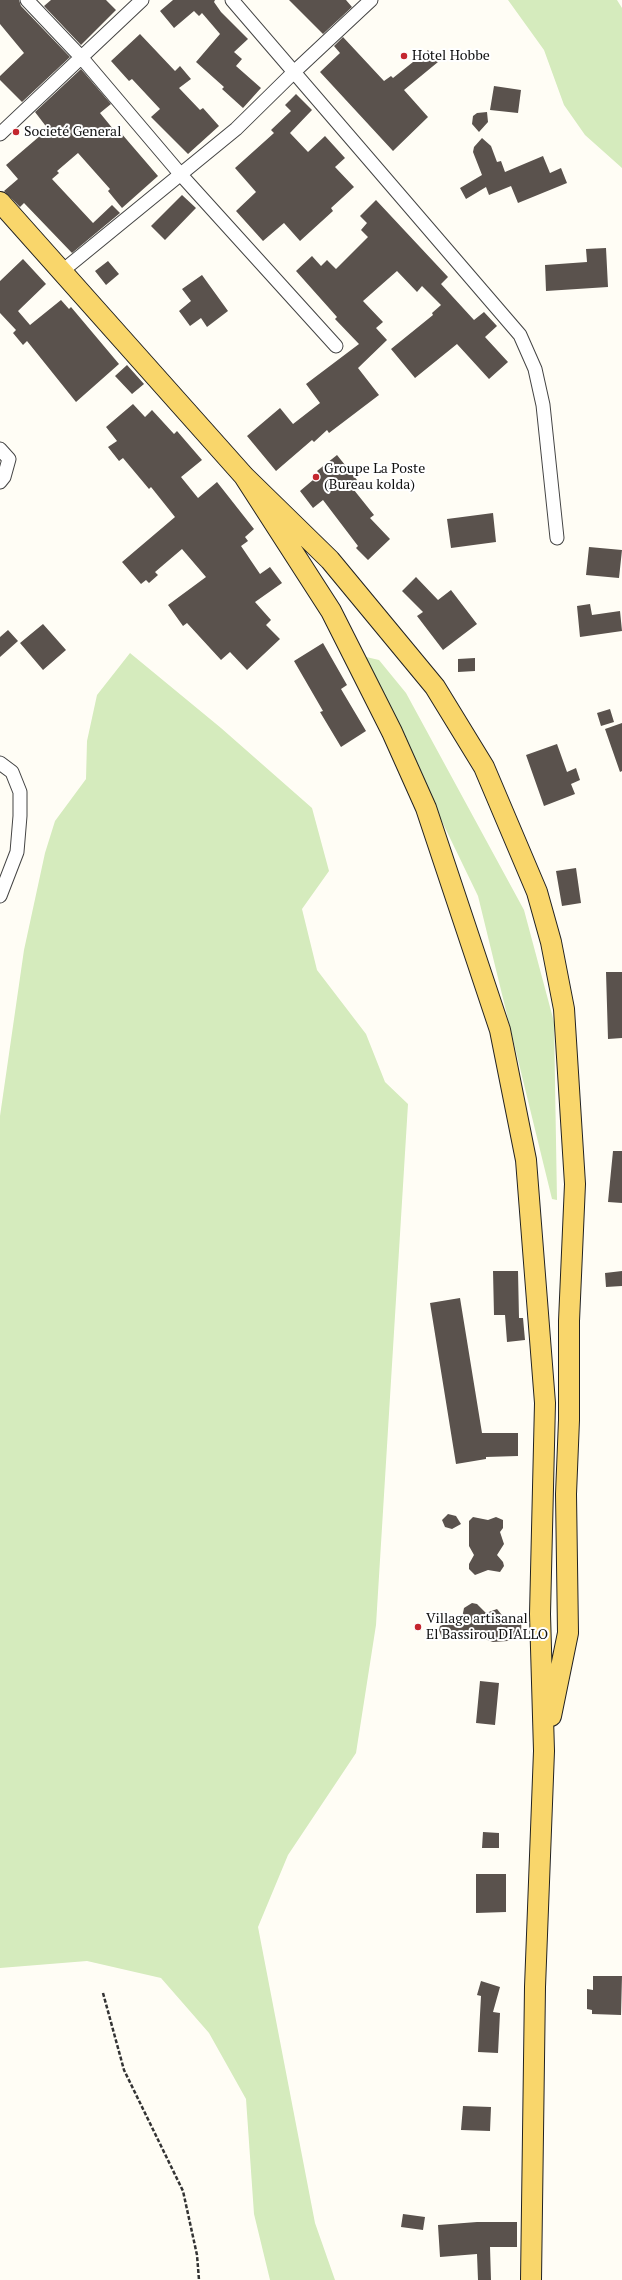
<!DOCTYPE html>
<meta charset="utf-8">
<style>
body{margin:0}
canvas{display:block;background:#fffdf5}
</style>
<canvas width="622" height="2280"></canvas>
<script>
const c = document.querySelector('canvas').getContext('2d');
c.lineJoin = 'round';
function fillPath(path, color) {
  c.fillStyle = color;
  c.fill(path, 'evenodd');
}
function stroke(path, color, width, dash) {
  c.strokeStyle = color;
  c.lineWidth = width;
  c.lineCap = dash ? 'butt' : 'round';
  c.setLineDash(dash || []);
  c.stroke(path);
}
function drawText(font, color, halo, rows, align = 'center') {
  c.font = font + ' "PT Serif",serif';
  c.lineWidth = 4;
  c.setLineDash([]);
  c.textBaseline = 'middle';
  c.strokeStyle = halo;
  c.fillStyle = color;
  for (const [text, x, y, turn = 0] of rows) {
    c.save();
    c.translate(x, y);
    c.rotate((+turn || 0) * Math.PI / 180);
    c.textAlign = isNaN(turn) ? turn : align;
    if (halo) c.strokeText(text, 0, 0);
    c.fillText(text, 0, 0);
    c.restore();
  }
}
const green = new Path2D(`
 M508 0H617L622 8V168L585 135 564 105 544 50Z
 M130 653 221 728 312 808 329 871 302 909 317 970 366 1034 385 1082 408 1104 376 1625 356 1753 288 1855 258 1927 315 2223 335 2280H270L254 2214 246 2099 209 2033 161 1978 87 1961 0 1968V1116L24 950 45 853 55 821 86 779 87 741 97 695Z
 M362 656 379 660 406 693 524 910 554 1022 557 1200 552 1199 478 896Z`);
const building = new Path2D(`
 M0 0H19L21 6 70 57 22 102 0 80V76L24 53 0 24Z
 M51 0H106L116 10 81 45 44 6Z
 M173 0H215L214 2 221 12 248 39 234 52 242 59 236 66 261 88 243 108 222 89 224 87 196 62 220 34 202 13 199 16 194 11 174 28 160 11Z
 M289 0H346L352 7 323 34Z
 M140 34 175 71 180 66 191 79 179 88 200 110 203 108 219 126 188 154 151 117 160 109 132 79 129 81 111 61Z
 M343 37 384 81 391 76 393 78 428 50 438 62 404 90 428 117 393 151 320 72 340 53 334 46Z
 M81 69 111 104 100 113 118 135 121 133 158 176 122 208 108 191 110 189 78 153 57 171 59 173 52 179 93 223 112 205 120 213 72 253 24 203 20 207 4 191 18 179 6 165 48 129 35 112Z
 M494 86 521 90 518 113 490 110Z
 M296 94 312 110 290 133 308 152 325 136 345 158 335 167 354 187 331 208 333 211 300 241 284 223 263 241 236 211 256 192 235 168 274 133 271 130 291 111 285 105Z
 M487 112 488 122 479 132 472 124 473 116 477 113Z
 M482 138 491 146 497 162 501 161 505 172 543 156 550 173 561 168 567 183 518 203 511 186 489 195 486 187 466 199 460 188 482 175 473 152 474 147Z
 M182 195 196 208 165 240 151 226Z
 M376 200 448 277 441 284 474 320 484 312 497 326 485 337 508 362 489 379 457 344 415 378 391 349 433 315 432 313 441 305 422 286 417 292 397 271 363 301 383 322 376 328 387 340 358 368 379 395 329 433 327 430 314 442 312 440 276 471 247 436 280 408 293 424 320 403 306 384 359 344 335 319 337 317 296 271 312 256 321 266 327 260 336 269 368 237 361 230 367 223 360 216Z
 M606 248 608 287 546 291 545 265 587 262 586 249Z
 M23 259 46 284 18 311 30 325 61 300 69 309 71 307 119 364 76 402 27 341 23 345 13 333 16 330 0 313V281Z
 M108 261 119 274 106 285 95 271Z
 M202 275 228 311 207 327 201 318 190 326 179 311 191 301 182 289Z
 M127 365 144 384 132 394 115 376Z
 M133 404 145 417 152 410 174 434 177 431 202 460 181 477 198 498 217 482 254 529 245 537 248 541 241 546 260 574 270 567 282 583 255 602 271 620 266 625 280 639 247 670 230 652 221 660 187 623 183 626 168 605 206 577 182 549 155 572 158 575 149 583 146 580 141 584 122 562 175 517 151 487 149 489 123 458 119 461 108 447 117 441 106 427Z
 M337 455 357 480 350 485 374 515 370 518 390 539 368 560 356 548 358 546 323 500 313 508 300 491 320 474 317 471Z
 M493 513 496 542 451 548 447 519Z
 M589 547 622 550 619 578 586 575Z
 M416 577 438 600 451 590 477 624 443 650 417 616 423 612 402 591Z
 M590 604 592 615 620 611 622 631 580 637 577 606Z
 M43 624 66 650 43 670 20 643Z
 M8 630 18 641 0 657V637Z
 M323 643 347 685 341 689 366 731 341 747 320 712 323 711 294 661Z
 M475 658V671L458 672V659Z
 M610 709 614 722 601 726 597 713Z
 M622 723V771L620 772 605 729Z
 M557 744 567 772 576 768 580 780 571 784 575 794 544 806 526 755Z
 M576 868 581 903 562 906 556 871Z
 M606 972H622V1038L608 1039Z
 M613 1151H622V1203L608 1202Z
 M493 1271H518L519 1318H523L525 1340 507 1342 505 1315H494Z
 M622 1271V1286L606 1287 605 1273Z
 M460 1298 482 1433H518V1456L486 1457V1459L456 1464 430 1303Z
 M448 1514 456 1516 461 1524 452 1529 445 1527 442 1520Z
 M473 1517 488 1520 496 1517 503 1520V1528L500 1532 504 1544 497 1555 503 1562 504 1566 500 1572 488 1570 475 1575 469 1569V1564L474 1555 469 1546V1521Z
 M472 1603 477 1604 486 1613 497 1609 506 1620H521L522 1640 493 1642 479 1637 472 1640 461 1630 450 1639 442 1638 439 1630 440 1626 448 1623 460 1628 464 1608Z
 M480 1681 499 1683 495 1725 476 1723Z
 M483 1832 499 1833V1848H482Z
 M476 1874H506V1912L476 1913Z
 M593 1976H622L621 2015 592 2014V2010L587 2009V1989L593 1990Z
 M481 1981 500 1987 493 2012 500 2013 498 2053 478 2052 481 1996 477 1995Z
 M463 2106 491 2107 490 2131 461 2130Z
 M403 2214 425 2217 423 2230 401 2227Z
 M477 2222H517V2247H490L491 2280H478L477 2254 440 2257 438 2225Z`);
const path = new Path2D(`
 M103 1993 124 2070 183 2191 197 2255 199 2280`);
const street = new Path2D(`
 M27 0 81 57 182 176 336 346
 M232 0 520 335 535 369 543 405 557 538
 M0 134 142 0
 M61 272 236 129 294 72 371 0
 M0 449 9 459 4 477 0 482
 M0 763 12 772 20 792V816L17 852 0 896`);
const primary = new Path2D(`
 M0 202 244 476 330 560 435 687 484 767 537 892 551 942 564 1009 575 1184 569 1321V1420L566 1494 568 1633 551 1716
 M244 476 331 611 392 732 426 808 500 1030 526 1160 545 1403 540 1614 544 1751 535 1987 531 2280`);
const markers = [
 [404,56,4,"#c4262e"],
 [16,132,4,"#c4262e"],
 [316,477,4,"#c4262e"],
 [418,1627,4,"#c4262e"]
];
const poiNames = [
 ["Hotel Hobbe",412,56],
 ["Societé General",24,132],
 ["Groupe La Poste",324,469],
 ["(Bureau kolda)",324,485],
 ["Village artisanal",426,1619],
 ["El Bassirou DIALLO",426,1635]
];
fillPath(green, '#d5ebbd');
fillPath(building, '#5a524d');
stroke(street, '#444', 15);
stroke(primary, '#222', 22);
stroke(path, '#333', 2.5, [4, 2]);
stroke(street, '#fff', 13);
stroke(primary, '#f9d66b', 20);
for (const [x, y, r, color] of markers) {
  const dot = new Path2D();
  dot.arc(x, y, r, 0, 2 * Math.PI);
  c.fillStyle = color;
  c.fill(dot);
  stroke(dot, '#fff', 1.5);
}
drawText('14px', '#111', '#fff', poiNames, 'left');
</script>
